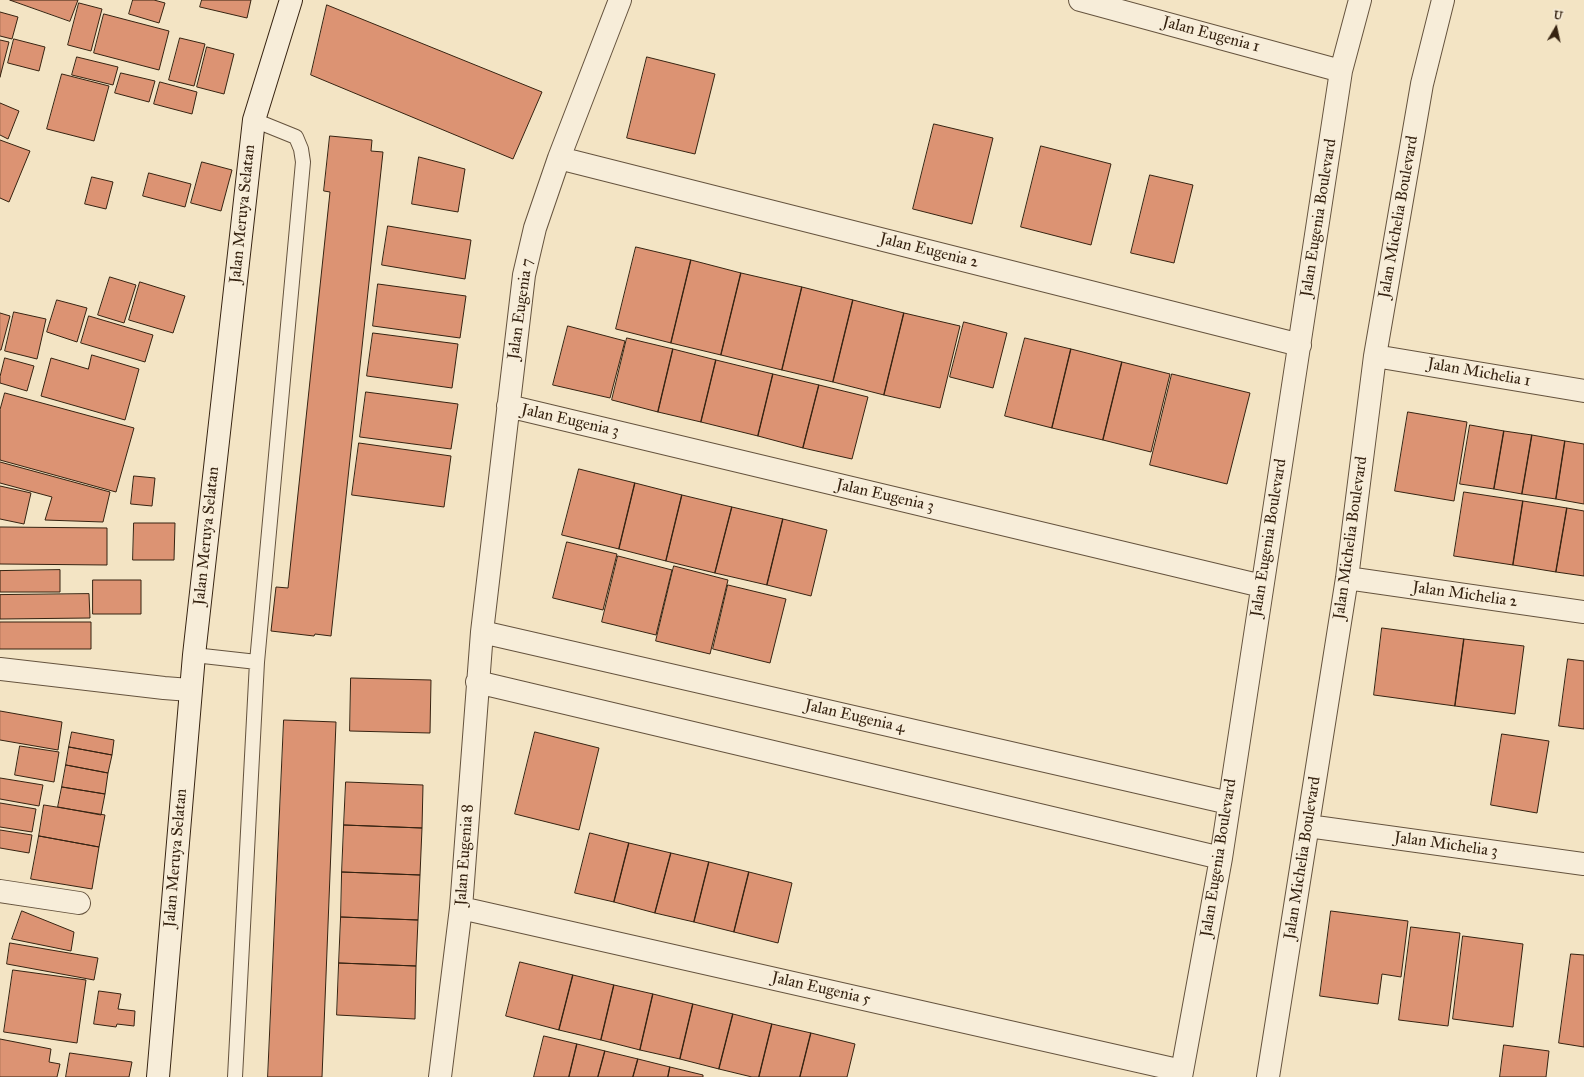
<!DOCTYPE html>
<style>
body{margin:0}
#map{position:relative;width:1584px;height:1077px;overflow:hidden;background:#f3e4c4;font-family:"IM FELL Great Primer",serif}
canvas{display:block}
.north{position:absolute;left:1536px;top:8px;width:40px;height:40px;-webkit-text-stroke:3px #f7edd9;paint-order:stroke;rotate:9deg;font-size:11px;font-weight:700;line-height:16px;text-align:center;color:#362311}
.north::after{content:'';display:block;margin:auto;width:14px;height:18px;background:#362311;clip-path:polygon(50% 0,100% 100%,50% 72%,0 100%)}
</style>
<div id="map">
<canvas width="1584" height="1077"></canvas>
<div class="north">U</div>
</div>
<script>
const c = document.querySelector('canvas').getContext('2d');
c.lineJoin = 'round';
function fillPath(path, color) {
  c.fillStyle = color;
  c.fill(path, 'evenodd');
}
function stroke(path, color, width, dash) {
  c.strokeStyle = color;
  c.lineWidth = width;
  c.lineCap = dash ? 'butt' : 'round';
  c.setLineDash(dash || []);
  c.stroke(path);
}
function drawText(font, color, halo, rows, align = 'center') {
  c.font = font + ' "IM FELL Great Primer",serif';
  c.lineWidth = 3;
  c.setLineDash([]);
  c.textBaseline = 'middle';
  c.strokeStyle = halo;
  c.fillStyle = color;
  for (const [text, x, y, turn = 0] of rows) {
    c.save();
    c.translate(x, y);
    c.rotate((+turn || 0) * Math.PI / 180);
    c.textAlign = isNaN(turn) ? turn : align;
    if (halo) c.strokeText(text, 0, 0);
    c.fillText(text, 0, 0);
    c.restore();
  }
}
const building = new Path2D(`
 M10 0H78L70 21Z
 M133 0H154L165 3 159 23 129 14Z
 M202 0H251L247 18 200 7Z
 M79 3 102 9 91 51 68 45Z
 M327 5 542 92 513 159 311 75Z
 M0 12 18 17 12 39 0 36Z
 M104 14 169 31 159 70 94 53Z
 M180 38 205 44 194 86 169 80Z
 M14 39 45 47 39 71 8 63Z
 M0 40 9 42 0 77Z
 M207 47 234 54 224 94 197 87Z
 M77 57 118 67 113 85 72 75Z
 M647 57 715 74 695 154 627 138Z
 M121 73 155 81 149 102 115 93Z
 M62 74 109 86 94 141 47 129Z
 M160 82 197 92 192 114 154 104Z
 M0 103 19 111 8 139 0 135Z
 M934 124 993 138 972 224 913 209Z
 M330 136 372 140 371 151 383 152 331 636 315 634 314 636 271 631 276 587 288 588 330 192 324 191Z
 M0 140 30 151 9 202 0 198Z
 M1041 146 1111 164 1091 245 1021 227Z
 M419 157 465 169 458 212 412 204Z
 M202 162 232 170 221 211 191 203Z
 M149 173 191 184 185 207 143 196Z
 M1150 175 1193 185 1174 263 1131 253Z
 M92 177 113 182 106 209 85 204Z
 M388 226 471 240 465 279 382 265Z
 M636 247 691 260 671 343 616 329Z
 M691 260 741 273 721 355 671 343Z
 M741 273 802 287 782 370 721 355Z
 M110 277 136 285 124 323 98 315Z
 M140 282 185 296 173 333 129 320Z
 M378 284 466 296 460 338 373 326Z
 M802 287 853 300 833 382 782 370Z
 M57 300 87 308 77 342 47 332Z
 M853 300 904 313 884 395 833 382Z
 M14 312 46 319 37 359 5 351Z
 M0 313 10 316 1 350H0Z
 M904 313 960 326 940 408 884 395Z
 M89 316 153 335 145 362 81 343Z
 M964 322 1007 333 993 388 950 377Z
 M568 326 625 341 610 398 553 385Z
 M373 333 458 344 452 388 367 376Z
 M627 338 673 349 658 412 612 400Z
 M1025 338 1071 349 1052 428 1005 416Z
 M673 349 716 360 701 422 658 412Z
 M1071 349 1122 362 1103 440 1052 428Z
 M92 355 139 369 125 420 41 396 51 358 88 369Z
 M5 358 34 366 27 391 0 383V377Z
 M716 360 773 374 758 436 701 422Z
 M1122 362 1170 374 1151 452 1103 440Z
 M773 374 819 385 803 448 758 436Z
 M1172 374 1250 393 1227 484 1150 465Z
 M819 385 868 397 852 459 803 448Z
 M366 392 458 404 451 449 360 437Z
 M5 393 134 428 116 492 0 460V410Z
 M1408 412 1467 422 1454 501 1395 491Z
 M1470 425 1504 431 1494 489 1460 484Z
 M1504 431 1532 435 1522 494 1494 489Z
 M1532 435 1565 441 1556 499 1522 494Z
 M1565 441 1584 444V504L1556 499Z
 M359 443 451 456 444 507 352 495Z
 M0 462 110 492 103 522 45 520 52 497 0 483Z
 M579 469 635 483 619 549 562 535Z
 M134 476 155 478 152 506 131 504Z
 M635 483 682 495 666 561 619 549Z
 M0 486 31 493 24 524 0 519Z
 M1464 492 1523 501 1513 565 1454 556Z
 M682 495 732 507 715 573 666 561Z
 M1523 501 1567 508 1556 572 1513 565Z
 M732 507 783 519 767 585 715 573Z
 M1567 508 1584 511V576L1556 572Z
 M783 519 827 530 811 596 767 585Z
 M134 523H175L174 560H133Z
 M0 527 107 528V565L0 564Z
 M567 542 617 554 603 610 553 598Z
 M618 556 672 570 656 635 602 622Z
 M674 566 728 580 710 654 656 641Z
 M60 570V592H0V571Z
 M93 580H141V614H93Z
 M728 585 786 599 770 663 713 649Z
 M89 594 90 618 0 619V595Z
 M0 622H91V649H0Z
 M1382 628 1464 639 1455 706 1374 695Z
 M1464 639 1524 646 1515 714 1455 706Z
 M1568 659 1584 661V729L1559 726Z
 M351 678 431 680 430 733 350 731Z
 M0 711 62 722 58 750 0 740Z
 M284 720 336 722 322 1077H268Z
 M72 732 114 740 112 755 69 747Z
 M535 732 599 748 579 830 515 814Z
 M1502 734 1549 741 1537 813 1491 805Z
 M20 746 59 752 54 782 15 775Z
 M69 747 112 755 108 773 66 765Z
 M66 765 108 773 105 794 62 787Z
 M0 778 43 785 39 806 0 799Z
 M346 782 423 785 422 828 344 825Z
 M62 787 105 794 101 815 58 807Z
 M0 803 36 809 32 832 0 827Z
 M44 805 105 815 99 847 39 836Z
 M344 825 422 828 420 875 342 872Z
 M0 830 32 835 29 853 0 848Z
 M590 833 629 843 614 902 575 893Z
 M39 836 99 847 92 889 31 879Z
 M629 843 671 853 655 913 614 902Z
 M671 853 709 862 694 922 655 913Z
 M709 862 749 872 734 932 694 922Z
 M342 872 420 875 418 920 341 917Z
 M749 872 792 883 778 943 734 932Z
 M22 911 74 932 71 951 12 939Z
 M1331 911 1408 921 1401 977 1382 974 1378 1004 1320 996Z
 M341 917 418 920 416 966 339 963Z
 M1411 927 1460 933 1448 1026 1399 1020Z
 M1463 936 1523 944 1513 1027 1453 1019Z
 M10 943 98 958 94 980 7 964Z
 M1571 954 1584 955V1047L1559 1043Z
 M520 962 573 975 559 1030 506 1016Z
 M339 963 416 966 415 1019 337 1015Z
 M13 970 86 980 77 1043 4 1032Z
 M573 975 614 985 601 1040 559 1030Z
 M614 985 653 994 640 1050 601 1040Z
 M99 991 121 994 118 1009 135 1011 134 1026 117 1024 116 1027 94 1024Z
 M653 994 693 1004 680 1059 640 1050Z
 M693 1004 733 1014 719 1069 680 1059Z
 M733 1014 772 1024 759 1077H752L719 1069Z
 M772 1024 811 1033 800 1077H759Z
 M811 1033 855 1044 847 1077H800Z
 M544 1036 577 1044 569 1077H534Z
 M0 1039 51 1049 49 1062 60 1064 57 1077H0Z
 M577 1044 605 1051 598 1077H569Z
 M1504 1045 1549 1051 1546 1077H1500Z
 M605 1051 638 1059 633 1077H598Z
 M70 1053 132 1062 129 1077H66Z
 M638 1059 670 1067 668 1077H633Z
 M670 1067 703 1075V1077H668Z`);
const lane = new Path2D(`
 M194 655 257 662
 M235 1077 257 662 303 162 301 149 296 137 254 120`);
const street = new Path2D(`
 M1080 0 1341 71
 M559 158 1300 345
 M1375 356 1584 391
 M508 406 1262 586
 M1347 578 1584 612
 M482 632 1229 803
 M0 669 164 688 190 690
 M477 682 1221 858
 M1308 826 1584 864
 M0 891 79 903
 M461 908 1182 1071
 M440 1077 461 908 482 632 524 275 535 228 559 158 620 0
 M1181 1077 1221 858 1341 71 1360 0
 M1268 1077 1347 578 1375 356 1422 84 1443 0`);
const secondary = new Path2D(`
 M158 1077 194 655 254 120 291 0`);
const streetNames = [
 ["Jalan Eugenia 1",1211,35,15],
 ["Jalan Meruya Selatan",243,214,-84],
 ["Jalan Michelia Boulevard",1399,217,-80],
 ["Jalan Eugenia Boulevard",1319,218,-81],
 ["Jalan Eugenia 2",929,251,14],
 ["Jalan Eugenia 7",521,309,-82],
 ["Jalan Michelia 1",1479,373,10],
 ["Jalan Eugenia 3",570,421,13],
 ["Jalan Eugenia 3",885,496,13],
 ["Jalan Meruya Selatan",207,536,-84],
 ["Jalan Eugenia Boulevard",1269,538,-81],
 ["Jalan Michelia Boulevard",1351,538,-82],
 ["Jalan Michelia 2",1465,595,8],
 ["Jalan Eugenia 4",855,717,13],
 ["Jalan Michelia 3",1446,845,8],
 ["Jalan Eugenia 8",465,855,-86],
 ["Jalan Meruya Selatan",176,858,-85],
 ["Jalan Eugenia Boulevard",1219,858,-81],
 ["Jalan Michelia Boulevard",1303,858,-81],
 ["Jalan Eugenia 5",821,989,13]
];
fillPath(building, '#dc9373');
stroke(building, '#362311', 1);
stroke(lane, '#65533e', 16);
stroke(street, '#65533e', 24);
stroke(secondary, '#362311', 24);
stroke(lane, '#f7edd9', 14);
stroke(street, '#f7edd9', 22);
stroke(secondary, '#f7edd9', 22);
drawText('16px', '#362311', '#f7edd9', streetNames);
</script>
